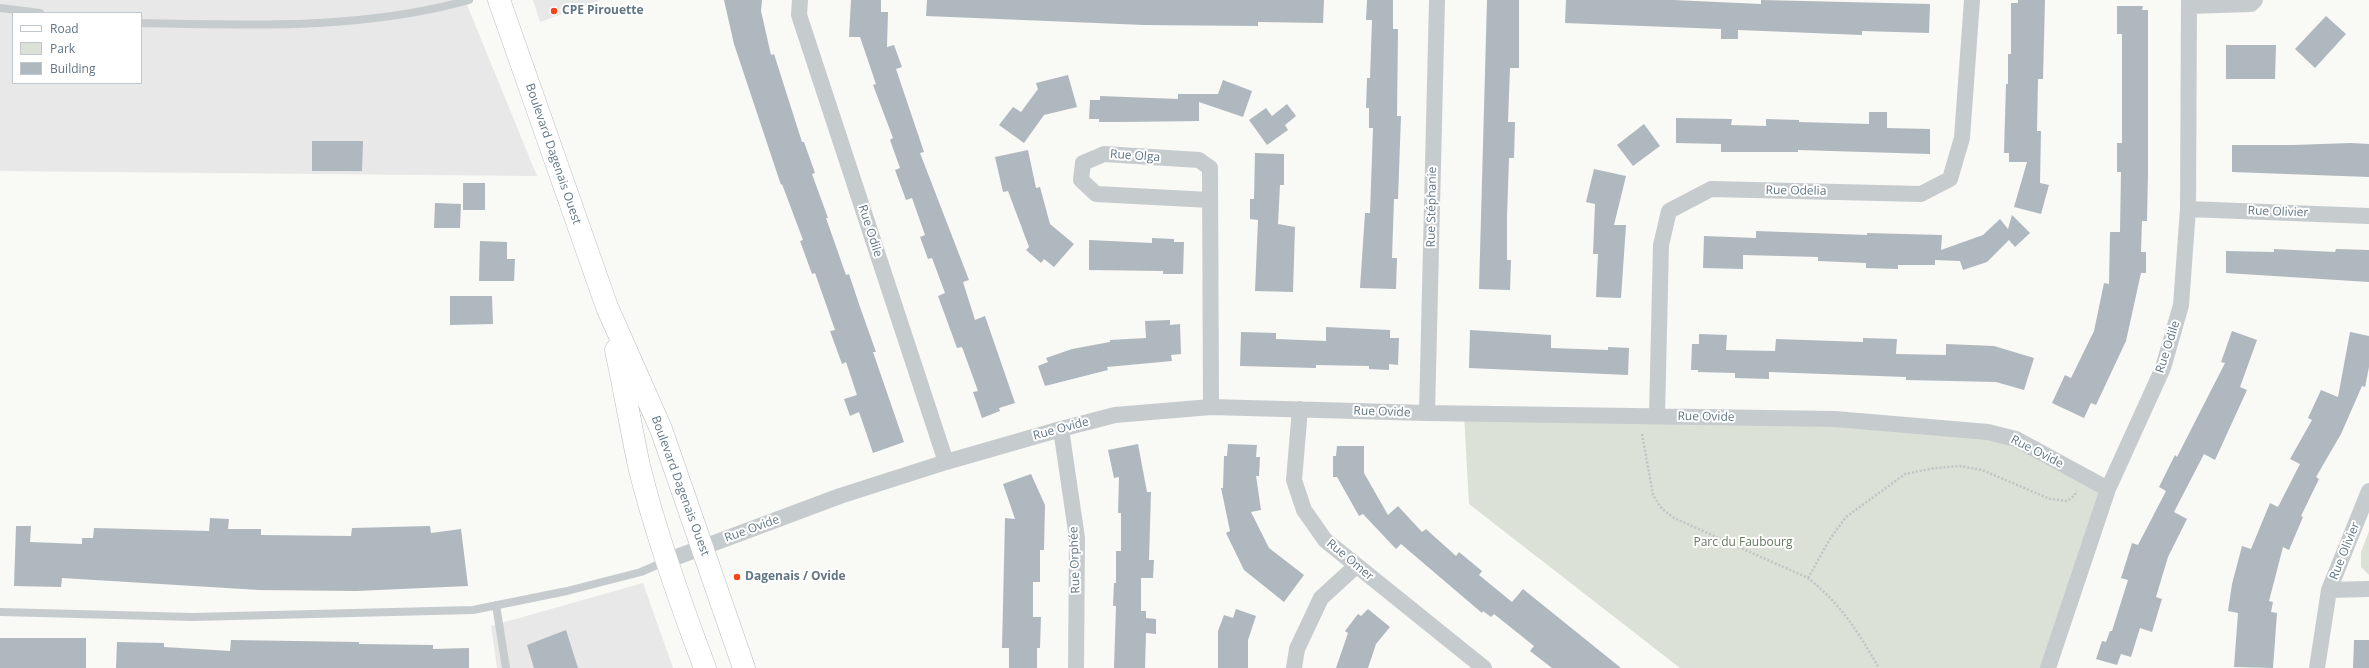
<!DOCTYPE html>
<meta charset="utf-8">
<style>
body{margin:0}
#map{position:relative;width:2369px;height:668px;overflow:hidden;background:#f9f9f6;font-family:"Open Sans",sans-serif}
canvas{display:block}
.legend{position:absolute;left:12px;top:12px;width:130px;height:72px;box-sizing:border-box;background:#fff;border:1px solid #c0c8ce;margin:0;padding:5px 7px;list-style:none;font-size:12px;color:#617684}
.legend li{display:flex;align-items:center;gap:8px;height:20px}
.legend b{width:20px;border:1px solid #c0c8ce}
</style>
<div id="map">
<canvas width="2369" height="668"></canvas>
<ul class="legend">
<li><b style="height:5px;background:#fff"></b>Road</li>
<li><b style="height:11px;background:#dbe1d6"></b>Park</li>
<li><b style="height:11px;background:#afb8be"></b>Building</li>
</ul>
</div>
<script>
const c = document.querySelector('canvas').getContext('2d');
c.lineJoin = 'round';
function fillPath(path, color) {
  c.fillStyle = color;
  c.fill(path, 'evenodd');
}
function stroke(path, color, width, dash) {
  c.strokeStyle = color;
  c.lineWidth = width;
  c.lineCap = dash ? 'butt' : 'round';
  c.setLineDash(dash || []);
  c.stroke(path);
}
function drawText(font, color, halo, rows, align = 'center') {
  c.font = font + ' "Open Sans",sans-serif';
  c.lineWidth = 4;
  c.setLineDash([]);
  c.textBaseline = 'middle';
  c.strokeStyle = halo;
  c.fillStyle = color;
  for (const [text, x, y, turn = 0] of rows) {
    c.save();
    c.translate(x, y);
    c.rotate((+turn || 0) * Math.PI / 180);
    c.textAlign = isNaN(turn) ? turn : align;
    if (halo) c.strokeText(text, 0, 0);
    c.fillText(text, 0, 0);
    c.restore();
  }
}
const built = new Path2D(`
 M0 0H465L537 176 0 171ZM13 13H141V83H13Z
 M533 0H601L540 22Z
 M643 583 673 668H497L491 626Z`);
const green = new Path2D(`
 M1464 414 1988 432 2108 489 2048 668H1680L1469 504Z
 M2369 531V575L2361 567V552Z`);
const building = new Path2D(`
 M724 0H762L761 11 771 55 774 54 802 142H804L815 173 812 174 828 218H826L846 275 849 274 860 307 876 352H873L904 442 873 453 859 412 850 416 844 399 857 395 846 362 842 364 830 331 835 330 815 273 812 274 800 241 803 240 782 184 781 185 734 44Z
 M851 0H881V12H888L887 47 894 45 902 67 896 69 924 152 920 153 969 280 963 282 975 320 985 316 1015 403 999 408 1000 411 982 418 973 392 978 391 962 347 957 348 938 296 945 293 932 258 928 259 920 237 925 235 912 198 906 200 895 170 900 168 890 140 893 138 873 85 876 84 860 37H849Z
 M927 0H1324L1323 23 1258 22V26L1144 25 926 16Z
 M1367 0H1393V29H1398L1397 116H1401L1398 199H1394L1392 258H1397L1396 289 1360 288 1365 213H1370L1373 128H1369V108H1366L1367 78H1370L1372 20H1366Z
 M1487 0H1519V68H1510L1508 122H1515L1514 158H1509L1507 217V260H1511L1510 290 1479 289Z
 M1566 0H1673L1761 4V0L1930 4 1929 33 1862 31V35L1738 30V39H1721V29L1565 23Z
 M2018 0H2045L2043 79H2038L2037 131H2041L2040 183 2049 185 2041 214 2014 207 2027 162H2009V153H2004L2006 84H2008V54H2011V3H2018Z
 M2117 6H2143L2142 10H2148V172L2147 221H2142L2141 252H2146V273H2141L2126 341 2096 405 2091 403 2084 418 2052 403 2065 375 2071 378 2094 331 2104 283 2109 284 2110 232H2120L2121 172H2117V143H2122V34H2117Z
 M2326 16 2346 34 2315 68 2295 49Z
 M2226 45H2276L2275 79H2226Z
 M1068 75 1077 107 1044 115 1024 143 999 125 1013 107 1021 112 1038 89 1036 83Z
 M1223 80 1252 91 1243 117 1199 102V121L1120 122H1099V119H1089L1090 100H1100V96L1178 99V94H1218Z
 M1287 104 1296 116 1285 125 1288 130 1267 145 1249 120 1266 108 1272 116Z
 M1869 112H1887V128L1930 129V154L1798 150V152H1721V144L1676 143V118L1732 119 1731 125 1766 126V119L1799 120V122L1869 124Z
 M1644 124 1660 146 1633 166 1617 145Z
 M312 141H363L362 171H312Z
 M2351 143 2369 144V177L2232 172V145H2293Z
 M1028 150 1036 188 1040 187 1050 224 1074 244 1054 267 1044 259 1041 263 1026 250 1029 247 1008 191 1003 192 995 157Z
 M1255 153 1284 154V185H1280L1278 224 1295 227 1293 292 1255 291 1258 220 1250 219V199H1254Z
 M1594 169 1626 176 1614 225H1626L1621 298 1596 297 1598 254H1593L1595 204 1586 202Z
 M463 183H485V210H463Z
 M435 203 461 204 460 228H434Z
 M2012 215 2030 233 2015 247 2009 240 1987 262 1963 270 1960 261 1935 260V265H1898V269L1866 268V263L1818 261V257L1743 255V269L1703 268 1704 236 1756 238V231L1867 235V233L1942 235 1941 250 1983 235 2000 219 2008 229Z
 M1152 238 1174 239V242H1184L1183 274H1163V271L1089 270V240L1152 243Z
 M480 241 507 242V259H515L514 281H479Z
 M2274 249 2335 252 2336 249 2369 250V282L2226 273V251L2274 252Z
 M450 296H492L493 324 450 325Z
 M1170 320V325L1180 324 1181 354 1171 355 1172 361 1107 367 1108 370 1045 386 1038 366 1048 362 1046 358 1072 349 1110 342V340L1146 338 1145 321Z
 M1326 327 1390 330V338H1399L1398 365 1389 364V370L1369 369V366L1316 365V368L1240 366 1241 332 1276 333V339L1326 341Z
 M1470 330 1551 335V348L1608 350V347L1629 348 1628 375 1469 368Z
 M2232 331 2257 340 2240 387 2247 390 2215 460 2204 454 2174 512 2187 519 2168 557 2156 597 2162 599 2152 632 2140 628 2131 657 2121 654 2117 665 2096 659 2102 641 2106 642 2110 631H2112L2128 580 2121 578 2132 543 2138 545 2166 491 2159 487 2175 455 2177 457 2225 363 2221 362Z
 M2350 332 2369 336V367L2365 387 2362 386 2341 434 2316 477 2319 479 2301 516 2303 517 2289 550 2283 547 2269 601 2273 602 2271 612 2277 613 2273 668 2234 667 2238 613 2228 611 2232 584 2242 546 2251 549 2270 503 2278 507 2300 464 2290 459 2312 420 2308 418 2321 390 2338 397Z
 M1699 334 1727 335 1726 350 1775 351 1776 339 1863 342V338L1897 339 1896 354 1946 355V344L1994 346 2034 358 2024 390 1996 382 1906 380V377L1769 372V379L1735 378V373L1698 372V370H1691L1692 344H1699Z
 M1138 444 1147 492H1151L1149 560H1154L1153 578H1141V611H1146V618L1156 619V634L1146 633 1145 668H1114L1116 606H1113L1114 583H1116V551H1121V513H1118L1119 477 1114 478 1108 450Z
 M1228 444 1257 445 1256 457H1260L1259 476H1256L1261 510 1251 512 1269 548 1304 575 1284 602 1244 570 1226 533 1230 531 1221 488H1223L1224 456H1227Z
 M1337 446H1364V473L1388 515 1398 506 1422 532 1426 529 1456 556 1459 552 1482 571 1479 575 1512 602 1523 589 1621 668H1552L1530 651 1534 646 1494 614 1491 617 1483 611 1482 613 1401 544 1396 549 1363 514 1359 516 1337 477H1333V456H1336Z
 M1031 474 1045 505 1044 550H1040V582H1033V617H1041L1040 648H1037V668H1009V648H1002L1005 518 1015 519 1003 484Z
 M210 518 229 519 228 529H261V535L351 536 352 528 430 526 431 533 461 529 468 586 356 591 259 590 62 578 61 587 14 586 16 526H31L30 542 82 544V538H93L94 528 209 531Z
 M1236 609 1256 616 1248 640V668H1218V631L1224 615 1233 618Z
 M1368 609 1390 627 1376 644 1368 668H1336L1348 633 1345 631 1358 614 1361 616Z
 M566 630 578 668H534L527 645Z
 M0 638H86V668H0Z
 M231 640 359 642V644L433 645V649L469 648V668H116L117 642 164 643V647L230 651Z
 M2354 640H2369V668H2353Z`);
const path = new Path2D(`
 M1642 434 1653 495 1662 509 1674 518 1808 578C1842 605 1858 632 1879 668
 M1808 578 1830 539 1846 517 1905 474 1935 468 1960 466 1982 470 2050 499 2067 501 2074 496 2077 491`);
const service = new Path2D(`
 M0 8 40 13
 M141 23C250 25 363 30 469 0
 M496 605 506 668
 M0 612 193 617 473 610 567 591 641 572 666 561`);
const minor = new Path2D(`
 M800 0 799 15 946 462
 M2189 6 2251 4 2255 0
 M1210 200 1096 194 1081 180 1083 163 1104 154 1199 160 1210 168 1211 407
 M2188 209 2369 216
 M1300 409 1294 480 1304 510 1325 540 1484 668
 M1427 413 1437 0
 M1657 416 1661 245 1669 211 1711 189 1921 194 1950 179 1962 138 1972 0
 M1061 429 1077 538 1076 668
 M666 561 840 496 946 462 1061 429 1115 415 1211 407 1427 413 1835 419 1988 432 2016 439 2108 489
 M2329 590 2369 589
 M1294 668 1297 649 1321 598 1356 566
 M2048 668 2108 489 2163 368 2181 305 2188 209 2189 0
 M2317 668 2329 590 2369 491`);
const secondary = new Path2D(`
 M499 0 607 307 661 429 744 668
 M616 350C624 388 631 427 639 466 656 535 680 602 705 668`);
const markers = [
 [554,11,4,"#f5441a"],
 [737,577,4,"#f5441a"]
];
const poiNames = [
 ["CPE Pirouette",562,11],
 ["Dagenais / Ovide",745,577]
];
const streetNames = [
 ["Boulevard Dagenais Ouest",553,154,71],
 ["Rue Olga",1135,156,4],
 ["Rue Odelia",1796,191,1],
 ["Rue Stéphanie",1432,207,-89],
 ["Rue Olivier",2278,212,2],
 ["Rue Odile",870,231,72],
 ["Rue Odile",2168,347,-72],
 ["Rue Ovide",1382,412,2],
 ["Rue Ovide",1706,417,1],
 ["Rue Ovide",1061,429,-15],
 ["Rue Ovide",2037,452,27],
 ["Boulevard Dagenais Ouest",680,486,70],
 ["Rue Ovide",752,529,-20],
 ["Rue Olivier",2345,551,-68],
 ["Rue Orphée",1075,560,-92],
 ["Rue Omer",1350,560,40]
];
const parkNames = [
 ["Parc du Faubourg",1743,543]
];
fillPath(built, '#e7e8e7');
fillPath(green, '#dbe1d6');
fillPath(building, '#afb8be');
stroke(secondary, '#b8bec3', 23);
stroke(path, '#c1c4c6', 2.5, [2, 2]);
stroke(service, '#c6cbce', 8);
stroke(minor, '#c6cbce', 16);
stroke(secondary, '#fff', 22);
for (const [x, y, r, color] of markers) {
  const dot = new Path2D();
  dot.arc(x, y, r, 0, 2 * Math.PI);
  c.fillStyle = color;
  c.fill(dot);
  stroke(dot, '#fff', 1.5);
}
drawText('bold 12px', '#617684', '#fff', poiNames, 'left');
drawText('12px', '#617684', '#fff', streetNames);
drawText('12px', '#667a60', '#fff', parkNames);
</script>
